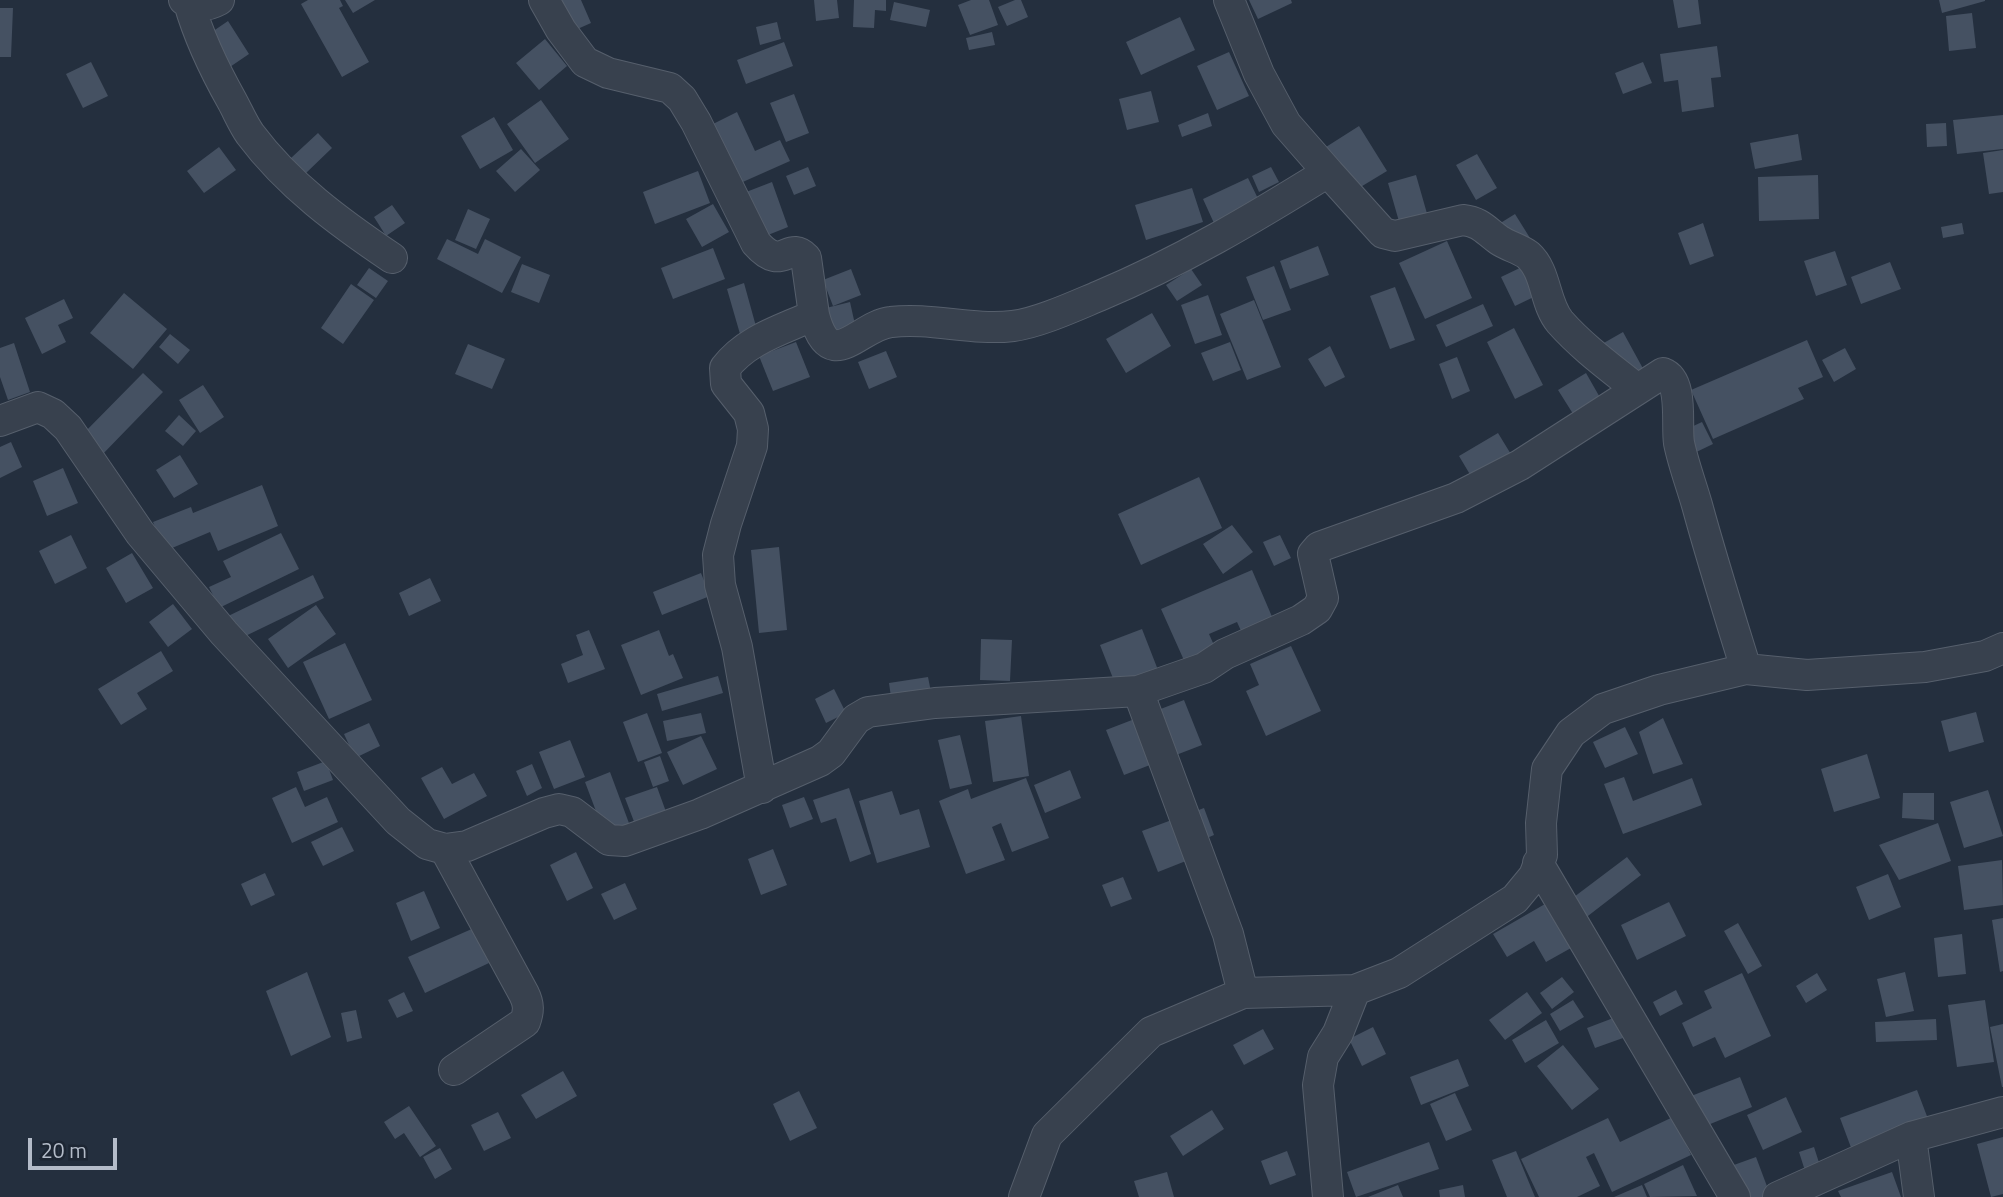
<!DOCTYPE html>
<style>
body{margin:0}
#map{position:relative;width:2003px;height:1197px;overflow:hidden;background:#242f3e;font-family:"Titillium Web",sans-serif}
canvas{display:block}
.scale{position:absolute;left:28px;top:1138px;width:89px;height:32px;box-sizing:border-box;border:4px solid #b4bcc9;border-top:0;padding-left:9px;font-size:21px;line-height:24px;white-space:nowrap;color:#b4bcc9;-webkit-text-stroke:5px #1d2633;paint-order:stroke}
</style>
<div id="map">
<canvas width="2003" height="1197"></canvas>
<div class="scale">20 m</div>
</div>
<script>
const c = document.querySelector('canvas').getContext('2d');
c.lineJoin = 'round';
function fillPath(path, color) {
  c.fillStyle = color;
  c.fill(path, 'evenodd');
}
function stroke(path, color, width, dash) {
  c.strokeStyle = color;
  c.lineWidth = width;
  c.lineCap = dash ? 'butt' : 'round';
  c.setLineDash(dash || []);
  c.stroke(path);
}
const building = new Path2D(`
 M308 0H340L343 6 339 8 369 62 342 77 301 4Z
 M345 0H375L353 13Z
 M548 0H581L591 23 564 35Z
 M814 0H837L839 18 816 21Z
 M854 0H886V11L875 10 874 28 853 27Z
 M971 0H989L998 25 970 35 958 5Z
 M1015 0H1021L1028 17 1007 26 998 7Z
 M1249 0H1291L1292 3 1258 19Z
 M1673 0H1698L1701 24 1678 28Z
 M1939 0H1985V1L1942 13Z
 M894 2 930 10 926 27 890 20Z
 M0 8H13L11 57H0Z
 M1972 13 1976 48 1949 51 1946 16Z
 M1180 17 1195 50 1141 75 1126 42Z
 M228 21 249 54 224 71 203 38Z
 M777 22 781 39 760 45 756 27Z
 M992 32 995 45 969 50 966 38Z
 M545 39 567 66 539 90 516 63Z
 M784 42 793 66 746 84 737 60Z
 M1717 46 1721 77 1711 78 1714 107 1682 112 1678 80 1664 82 1660 54Z
 M1229 52 1249 96 1217 110 1197 66Z
 M91 62 108 96 83 108 66 74Z
 M1643 62 1652 83 1623 94 1615 73Z
 M1151 91 1159 122 1127 130 1119 99Z
 M794 94 809 133 786 142 770 103Z
 M541 100 569 139 535 163 507 124Z
 M737 112 755 151 780 140 790 161 736 185 709 126Z
 M1208 113 1212 126 1182 137 1178 125Z
 M2003 115V149L1957 154 1953 120Z
 M494 117 513 150 480 169 461 136Z
 M1946 123 1947 146 1927 147 1926 124Z
 M1359 126 1387 171 1354 191 1326 147Z
 M318 133 332 148 305 174 291 158Z
 M1798 134 1802 160 1755 169 1750 143Z
 M219 147 236 170 204 193 187 171Z
 M521 149 540 170 515 192 496 171Z
 M2003 150V192L1989 194 1983 153Z
 M1477 154 1497 188 1476 200 1456 165Z
 M808 167 816 186 794 195 786 176Z
 M1271 167 1279 182 1259 192 1252 176Z
 M698 171 710 203 655 224 643 192Z
 M1416 175 1432 231 1404 239 1388 183Z
 M1818 175 1819 219 1759 221 1758 177Z
 M1248 178 1264 211 1218 232 1203 199Z
 M772 182 788 227 758 239 741 194Z
 M1192 188 1203 222 1146 240 1135 205Z
 M713 204 729 232 702 247 686 219Z
 M392 205 405 223 386 236 374 217Z
 M468 209 490 219 476 249 455 240Z
 M1515 214 1535 246 1494 227Z
 M1703 223 1714 256 1690 265 1678 233Z
 M1962 223 1964 234 1943 238 1941 227Z
 M447 239 478 254 485 239 521 257 502 293 437 259Z
 M1447 241 1472 298 1425 319 1399 263Z
 M1318 246 1329 275 1290 289 1280 261Z
 M713 248 725 279 673 299 661 268Z
 M1835 251 1847 285 1816 296 1804 261Z
 M1890 262 1901 289 1861 304 1851 277Z
 M522 264 550 275 539 303 511 292Z
 M1526 265 1540 294 1515 306 1501 277Z
 M1274 266 1291 310 1263 320 1246 277Z
 M369 268 388 281 376 298 357 285Z
 M851 269 861 295 833 306 823 280Z
 M1191 269 1202 285 1177 301 1166 285Z
 M744 283 757 330 740 334 727 289Z
 M351 284 374 300 343 344 321 328Z
 M1395 287 1415 340 1390 349 1370 296Z
 M124 293 167 329 133 369 90 333Z
 M1208 295 1222 335 1195 344 1181 305Z
 M64 299 73 318 58 325 66 342 42 354 25 318Z
 M1254 300 1281 367 1247 380 1220 314Z
 M850 302 856 329 820 337 814 311Z
 M1483 304 1493 326 1446 347 1436 325Z
 M1152 313 1171 346 1126 373 1106 339Z
 M1514 328 1543 385 1515 399 1487 342Z
 M1623 332 1646 374 1626 385 1602 344Z
 M170 334 190 350 178 364 159 347Z
 M1807 340 1823 377 1798 388 1804 399 1713 439 1691 390Z
 M796 342 810 377 773 391 759 356Z
 M1230 342 1241 370 1213 381 1201 353Z
 M14 343 30 392 8 400 0 377V348Z
 M468 344 505 359 492 389 455 374Z
 M1330 346 1345 377 1325 387 1308 359Z
 M1845 348 1856 369 1834 382 1822 360Z
 M886 351 897 377 869 389 858 362Z
 M1457 357 1470 391 1452 399 1439 364Z
 M143 373 163 392 99 458 79 438Z
 M1586 373 1602 401 1575 417 1558 390Z
 M203 385 224 417 200 433 179 400Z
 M179 415 196 431 183 446 165 431Z
 M1702 422 1713 444 1686 457 1676 434Z
 M1498 433 1520 469 1481 493 1459 456Z
 M11 442 22 467 0 478V447Z
 M180 455 198 484 174 498 156 470Z
 M63 468 78 503 47 516 33 481Z
 M1199 477 1222 528 1141 565 1118 514Z
 M262 485 278 526 218 551 210 532 165 551 153 522 191 507 193 513Z
 M1232 525 1253 552 1223 574 1203 544Z
 M281 533 299 569 219 608 209 587 231 577 223 561Z
 M71 535 87 568 55 584 39 551Z
 M1280 535 1291 558 1274 566 1263 542Z
 M779 547 787 630 759 633 751 550Z
 M132 553 153 588 126 603 106 568Z
 M1252 570 1273 619 1242 633 1237 622 1209 634 1218 654 1187 667 1161 609Z
 M701 573 710 596 662 615 653 592Z
 M313 575 324 598 233 642 222 619Z
 M430 578 441 601 409 616 399 593Z
 M173 604 192 629 168 647 149 622Z
 M316 605 336 634 288 668 268 639Z
 M1142 629 1158 670 1116 686 1100 645Z
 M589 630 605 669 568 683 561 664 583 655 576 635Z
 M659 630 669 656 673 654 683 678 641 695 621 645Z
 M981 639 1012 640 1010 681 980 680Z
 M345 643 372 700 329 719 303 662Z
 M1291 646 1321 711 1266 736 1246 691 1259 685 1250 664Z
 M161 651 173 671 137 693 147 709 121 725 98 689Z
 M718 676 723 693 662 711 657 694Z
 M928 677 932 697 892 704 889 683Z
 M834 689 846 713 826 723 815 699Z
 M1184 700 1202 745 1124 775 1106 730Z
 M1976 712 1984 742 1949 752 1941 721Z
 M647 713 662 753 638 762 623 722Z
 M701 713 706 733 667 741 663 721Z
 M1021 716 1029 776 993 782 985 721Z
 M1663 718 1683 764 1653 774 1639 732Z
 M369 723 380 746 355 758 344 734Z
 M1625 727 1638 754 1605 768 1593 742Z
 M960 735 972 784 950 789 938 740Z
 M701 736 717 769 683 785 667 752Z
 M570 740 585 777 554 789 539 752Z
 M1867 754 1880 798 1834 812 1821 769Z
 M660 756 669 781 653 787 644 762Z
 M326 761 333 780 304 791 297 772Z
 M532 764 542 788 527 796 516 771Z
 M442 767 452 784 474 773 487 796 444 819 421 778Z
 M1070 770 1081 798 1045 813 1034 785Z
 M610 772 633 834 608 843 585 782Z
 M1624 777 1633 801 1692 778 1702 805 1623 834 1604 784Z
 M1026 778 1049 838 1012 852 1001 823 992 827 1005 860 966 874 939 801 968 789 971 799Z
 M296 787 305 807 327 797 338 822 292 843 272 798Z
 M657 787 669 820 638 832 625 798Z
 M849 788 871 854 850 862 836 818 821 823 813 800Z
 M1988 790 2003 836 1964 848 1950 802Z
 M892 791 900 815 919 809 930 847 877 863 859 801Z
 M1903 793H1934V820L1902 818Z
 M804 797 813 819 790 828 782 805Z
 M1204 808 1214 835 1191 845 1196 857 1158 872 1142 831Z
 M1938 823 1951 861 1899 880 1879 845Z
 M342 827 354 851 323 866 311 842Z
 M773 849 787 885 761 895 748 859Z
 M576 852 593 888 567 901 550 865Z
 M1627 857 1641 875 1584 919 1570 900Z
 M2002 860 2003 905 1964 910 1958 866Z
 M265 873 275 895 251 906 241 884Z
 M1888 874 1901 907 1869 920 1856 887Z
 M1123 877 1132 899 1111 907 1102 885Z
 M625 883 637 909 614 920 601 894Z
 M424 891 440 928 411 941 396 903Z
 M1669 902 1686 936 1637 960 1621 925Z
 M1545 904 1571 948 1546 962 1534 941 1507 957 1493 934Z
 M2003 918V971L2000 972 1992 920Z
 M1738 923 1762 966 1748 974 1724 931Z
 M474 928 489 963 425 993 408 957Z
 M1962 934 1966 974 1938 977 1934 938Z
 M307 972 331 1037 291 1056 266 991Z
 M1905 972 1914 1011 1886 1017 1877 979Z
 M1742 973 1771 1036 1725 1058 1715 1037 1693 1047 1682 1023 1712 1008 1704 991Z
 M1817 973 1827 990 1806 1003 1796 986Z
 M1562 977 1574 992 1552 1009 1540 993Z
 M1676 990 1683 1004 1660 1016 1653 1002Z
 M404 992 413 1011 397 1018 388 1000Z
 M1527 992 1542 1013 1505 1040 1489 1020Z
 M1573 1000 1584 1017 1560 1031 1550 1014Z
 M1985 1000 1994 1062 1957 1067 1948 1005Z
 M356 1010 362 1038 347 1042 341 1013Z
 M1616 1017 1623 1038 1595 1048 1587 1028Z
 M1936 1019 1937 1040 1876 1042 1875 1022Z
 M1546 1020 1559 1043 1525 1063 1512 1040Z
 M2003 1024V1087H2002L1990 1027Z
 M1373 1027 1386 1054 1362 1066 1349 1039Z
 M1263 1029 1274 1049 1244 1065 1233 1045Z
 M1563 1045 1599 1089 1572 1110 1537 1066Z
 M1458 1059 1469 1086 1421 1105 1410 1077Z
 M563 1071 577 1096 536 1119 521 1095Z
 M1740 1077 1752 1107 1698 1129 1686 1098Z
 M1917 1090 1933 1132 1856 1161 1840 1118Z
 M799 1091 817 1128 790 1141 773 1104Z
 M1455 1093 1472 1130 1446 1141 1430 1104Z
 M1786 1097 1802 1132 1763 1150 1747 1115Z
 M409 1106 436 1146 420 1157 404 1133 395 1139 384 1122Z
 M1212 1110 1224 1129 1183 1156 1170 1136Z
 M498 1112 511 1138 484 1151 471 1125Z
 M1673 1117 1691 1155 1612 1192 1594 1153 1586 1157 1600 1186 1577 1197H1539L1521 1159 1608 1118 1620 1142Z
 M2003 1137V1194L1991 1197 1977 1144Z
 M1429 1142 1439 1169 1356 1197 1347 1172Z
 M1814 1147 1822 1172 1807 1177 1799 1152Z
 M440 1148 452 1169 435 1179 423 1157Z
 M1287 1151 1296 1175 1270 1185 1261 1161Z
 M1516 1151 1535 1197H1507L1492 1160Z
 M1756 1157 1771 1197H1730L1720 1170Z
 M1683 1165 1697 1196 1650 1197 1644 1184Z
 M1167 1172 1174 1197H1139L1134 1181Z
 M1892 1172 1901 1197H1841L1838 1191Z
 M1398 1185 1403 1197H1368Z
 M1463 1185 1465 1197H1440L1439 1190Z
 M1642 1185 1647 1197H1614Z`);
const minor = new Path2D(`
 M184 0C197 7 206 7 219 0
 M544 0 561 30 585 62 608 73 670 88 682 99 696 122 756 243C783 274 788 239 806 258L814 315C782 330 747 339 725 368L726 384 749 413 753 429 752 446 726 524 718 555 720 585 737 647 762 788
 M189 3C199 38 214 69 232 101 238 112 243 124 250 134 288 185 340 223 392 258
 M1328 172 1383 233 1395 236 1463 220C1481 222 1486 231 1499 240 1508 246 1520 249 1528 255 1547 272 1544 303 1560 322 1583 348 1611 368 1637 389
 M814 315C830 377 859 325 891 322 931 317 972 331 1013 326 1038 323 1075 306 1099 296 1180 262 1254 218 1328 172L1286 124 1259 74 1229 0
 M0 421 38 407 53 414 68 428 140 533 224 633 398 821 427 844 445 849 467 846 544 813 559 809 572 812 609 840 625 841 700 814 820 761 831 753 856 719 868 712 935 703 1138 691 1228 934 1243 993 1151 1032 1047 1135 1024 1197
 M1138 691 1204 668 1225 654 1301 620 1317 609 1323 598 1313 554 1319 547 1456 498 1520 465 1663 373C1684 381 1676 425 1679 443 1683 463 1691 484 1697 505 1712 560 1729 614 1746 669
 M445 849 524 994C529 1004 529 1011 525 1022L454 1070
 M1538 863 1735 1197
 M1243 993 1355 990
 M1911 1137 1919 1197
 M1328 1197 1318 1085 1323 1057 1338 1033 1355 990 1399 973 1515 899 1534 876 1542 855 1541 823 1547 769 1571 733 1603 709 1659 690 1746 669 1807 675 1925 667 1985 656 2003 648
 M1778 1197 1911 1137 2003 1112`);
fillPath(building, '#455162');
stroke(minor, '#565f6c', 32);
stroke(minor, '#38414e', 30);
</script>
